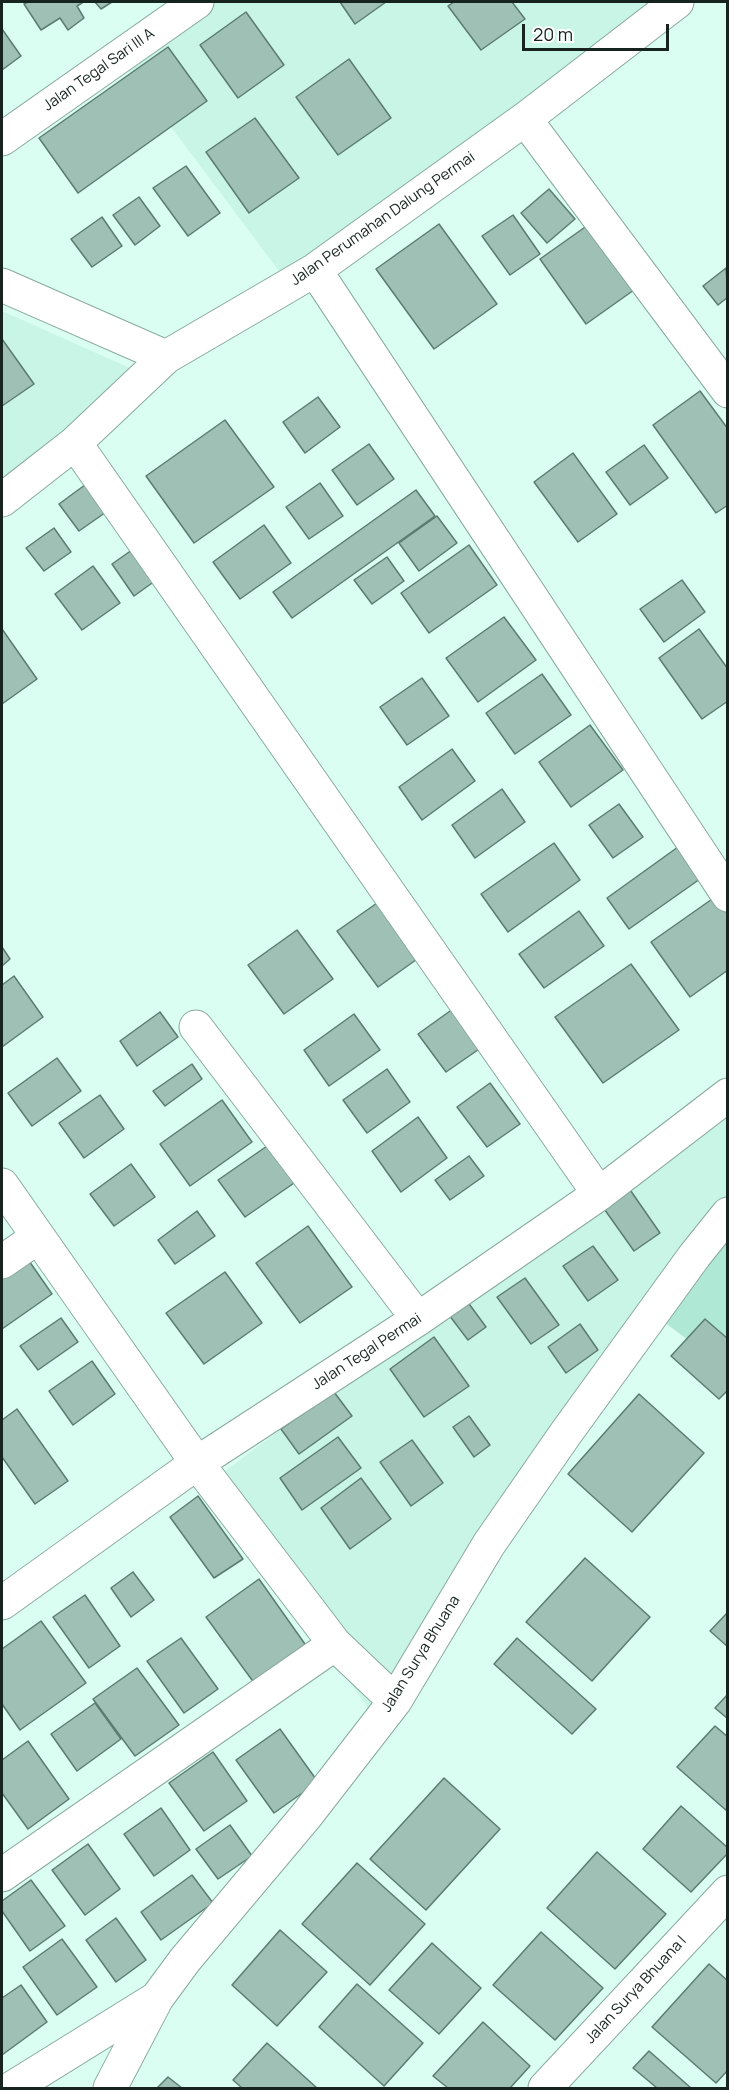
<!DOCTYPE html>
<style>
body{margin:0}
#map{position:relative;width:729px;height:2090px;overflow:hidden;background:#dafef1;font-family:Manrope,sans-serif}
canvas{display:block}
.frame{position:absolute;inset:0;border:3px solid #16231f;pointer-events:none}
.scale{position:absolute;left:522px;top:24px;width:147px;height:27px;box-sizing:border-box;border:3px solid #16231f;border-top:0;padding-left:8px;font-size:18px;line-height:21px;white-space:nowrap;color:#16231f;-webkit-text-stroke:4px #fff;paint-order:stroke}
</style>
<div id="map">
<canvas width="729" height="2090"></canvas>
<div class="frame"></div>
<div class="scale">20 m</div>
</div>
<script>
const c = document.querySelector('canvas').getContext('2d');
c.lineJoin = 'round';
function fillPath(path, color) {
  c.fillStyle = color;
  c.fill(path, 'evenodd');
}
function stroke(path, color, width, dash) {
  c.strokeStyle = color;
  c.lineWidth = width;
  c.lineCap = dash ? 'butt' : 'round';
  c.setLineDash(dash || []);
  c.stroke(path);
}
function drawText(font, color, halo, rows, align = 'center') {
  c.font = font + ' Manrope,sans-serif';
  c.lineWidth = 5;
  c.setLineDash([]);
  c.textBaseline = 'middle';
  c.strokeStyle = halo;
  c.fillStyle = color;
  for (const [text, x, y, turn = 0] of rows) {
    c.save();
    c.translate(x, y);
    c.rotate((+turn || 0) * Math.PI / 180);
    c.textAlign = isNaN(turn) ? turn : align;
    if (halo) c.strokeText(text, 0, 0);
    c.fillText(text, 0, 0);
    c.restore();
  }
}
const built = new Path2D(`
 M192 2H652L288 283 118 56Z
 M2 311 159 381 2 491Z
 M727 1094V1240L664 1322 379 1723 208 1484Z`);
const green = new Path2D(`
 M727 1240V1369L664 1322Z`);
const building = new Path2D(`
 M28 2H80L82 3 77 6 84 18 68 30 60 18 41 30 24 4Z
 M95 2H112L101 9Z
 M340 2H386L355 24Z
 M454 2H512L525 19 481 50 448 6Z
 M246 12 284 65 238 98 200 45Z
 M2 29 21 56 2 70Z
 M168 47 207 101 78 193 39 138Z
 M349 59 391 118 338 155 296 97Z
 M255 118 299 178 249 213 206 152Z
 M186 166 220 213 188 236 153 188Z
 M549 189 575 219 547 243 521 213Z
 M139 197 160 226 135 245 113 215Z
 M513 215 540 254 510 275 482 236Z
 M102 217 122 246 92 267 71 239Z
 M439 224 497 304 434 349 376 269Z
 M588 225 634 290 586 324 540 259Z
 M726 268 728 297 718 305 703 286Z
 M2 339 34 384 2 406Z
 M700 391 728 429V505L716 513 653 425Z
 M318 397 340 427 305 453 283 422Z
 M225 420 274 487 194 543 146 476Z
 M369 444 394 479 357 505 332 470Z
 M644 445 668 478 630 505 606 472Z
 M573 453 617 514 578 542 534 482Z
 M89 482 109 510 79 531 59 504Z
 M320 483 343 516 309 539 286 507Z
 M416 490 435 516 292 618 273 592Z
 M437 516 457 543 419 571 399 543Z
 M264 525 291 563 240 599 213 562Z
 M54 528 71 552 44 571 26 548Z
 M139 545 162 576 134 596 112 564Z
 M469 545 497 585 429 633 401 593Z
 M387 557 404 581 372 604 354 580Z
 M93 566 120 603 82 630 55 594Z
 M682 580 705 612 664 642 640 609Z
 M504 617 536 660 478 702 446 658Z
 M2 629 37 679 2 704Z
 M699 629 728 669V701L702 719 659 658Z
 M542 674 571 715 515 754 486 713Z
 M422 678 449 716 407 745 380 707Z
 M590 725 623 770 571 807 539 762Z
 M452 749 475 781 422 820 399 787Z
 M502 789 525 822 475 858 452 825Z
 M619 804 643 837 613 858 589 825Z
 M554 843 580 880 508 932 481 894Z
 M678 847 700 879 629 929 607 898Z
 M715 897 728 914V970L690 997 651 942Z
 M380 901 420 957 378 987 337 931Z
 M579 911 604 946 544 988 519 954Z
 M297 930 333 979 284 1014 248 965Z
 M2 947 10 959 2 966Z
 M631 964 679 1030 603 1083 555 1017Z
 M14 976 43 1017 2 1047V985Z
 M457 1006 485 1045 446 1072 418 1034Z
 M160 1012 178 1037 137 1066 120 1041Z
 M354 1014 380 1050 329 1086 304 1050Z
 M57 1058 81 1091 32 1126 8 1093Z
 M192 1064 202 1079 165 1106 153 1091Z
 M387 1069 410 1102 367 1133 343 1100Z
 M490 1083 520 1124 487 1147 457 1107Z
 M100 1095 124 1129 84 1158 59 1123Z
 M222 1100 252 1142 190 1186 160 1144Z
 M418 1117 447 1158 401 1192 372 1151Z
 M270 1144 297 1181 245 1217 218 1180Z
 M469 1156 484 1176 450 1200 435 1180Z
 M131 1164 155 1197 114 1226 90 1194Z
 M626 1184 660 1233 634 1251 600 1203Z
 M197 1211 215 1236 175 1264 158 1240Z
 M308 1226 352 1287 300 1323 256 1263Z
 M593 1246 618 1280 588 1301 563 1266Z
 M27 1258 52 1294 2 1329V1276Z
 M225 1272 262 1323 204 1364 166 1313Z
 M525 1278 559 1325 531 1344 497 1297Z
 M467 1301 486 1327 468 1340 449 1315Z
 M61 1318 78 1342 38 1370 20 1346Z
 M705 1319 728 1339V1390L719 1399 671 1356Z
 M580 1324 598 1350 566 1373 548 1347Z
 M434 1337 469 1386 424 1417 390 1369Z
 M92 1361 115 1394 73 1425 49 1391Z
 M334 1392 352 1416 299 1454 281 1429Z
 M639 1394 704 1453 632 1532 568 1474Z
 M17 1409 68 1481 35 1504 2 1457V1420Z
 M469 1416 490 1445 474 1457 453 1427Z
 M338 1437 361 1468 302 1510 280 1478Z
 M412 1440 443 1483 411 1506 380 1462Z
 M361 1478 391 1519 350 1549 321 1508Z
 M198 1496 243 1559 214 1578 170 1517Z
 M585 1558 650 1617 592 1681 526 1622Z
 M133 1572 154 1600 131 1617 111 1588Z
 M259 1579 312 1654 260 1691 206 1617Z
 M85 1595 120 1646 89 1668 53 1617Z
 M728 1612V1647L710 1631Z
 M41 1621 86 1683 20 1730 2 1704V1649Z
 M181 1638 218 1689 184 1713 147 1661Z
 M517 1638 596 1709 572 1734 494 1664Z
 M137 1668 179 1725 135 1756 93 1699Z
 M728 1694V1719L715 1708Z
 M95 1703 121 1739 77 1771 51 1734Z
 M715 1726 728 1737V1812L677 1767Z
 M280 1729 318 1782 274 1813 236 1760Z
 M28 1741 69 1799 28 1829 2 1793V1760Z
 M213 1752 247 1801 204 1831 169 1783Z
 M444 1778 500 1829 426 1910 370 1859Z
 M681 1806 728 1848V1853L691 1892 643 1849Z
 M161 1808 190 1850 154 1876 124 1834Z
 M230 1825 252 1856 218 1879 196 1849Z
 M88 1844 120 1889 85 1915 52 1870Z
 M597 1852 666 1914 615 1969 547 1908Z
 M357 1863 425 1924 370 1985 302 1924Z
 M192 1875 213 1903 161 1940 141 1912Z
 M31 1880 65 1926 30 1951 2 1911V1901Z
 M116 1918 146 1960 116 1982 86 1940Z
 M280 1930 327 1972 277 2026 232 1985Z
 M541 1932 603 1988 555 2040 493 1985Z
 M62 1939 97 1987 57 2015 23 1967Z
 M432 1943 481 1988 439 2034 389 1990Z
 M709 1964 728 1981V2070L716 2083 652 2027Z
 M357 1984 423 2043 384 2086 319 2027Z
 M21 1985 47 2022 2 2055V1998Z
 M483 2022 530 2066 510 2088H448L433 2076Z
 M267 2043 317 2088H242L233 2080Z
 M649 2051 691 2088H657L633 2068Z
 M168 2077 182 2088H157Z`);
const minor = new Path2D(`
 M525 119 728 391
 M2 139 197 2
 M315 270 728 895
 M2 285 166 357
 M75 443 599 1194
 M2 500 75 443 166 357 315 270 525 119 677 2
 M196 1027 418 1319
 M2 1185 197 1463 335 1644 395 1701
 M2 1262 38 1237
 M2 1603 197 1463 418 1319 599 1194 728 1095
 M2 1875 335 1644
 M12 2088 157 1998
 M110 2088 157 1998 185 1960 306 1816 395 1701 489 1544 566 1433 695 1255 728 1214
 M545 2088 728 1892`);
const streetNames = [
 ["Jalan Tegal Sari III A",99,70,-35],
 ["Jalan Perumahan Dalung Permai",383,219,-35],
 ["Jalan Tegal Permai",367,1352,-33],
 ["Jalan Surya Bhuana",421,1654,-58],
 ["Jalan Surya Bhuana I",636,1990,-47]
];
fillPath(built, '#c8f5e5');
fillPath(green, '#afe8d4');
fillPath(building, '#9fc1b5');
stroke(building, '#5c7c71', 1.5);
stroke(minor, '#89aa9e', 35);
stroke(minor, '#fff', 33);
drawText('15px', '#16231f', '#fff', streetNames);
</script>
